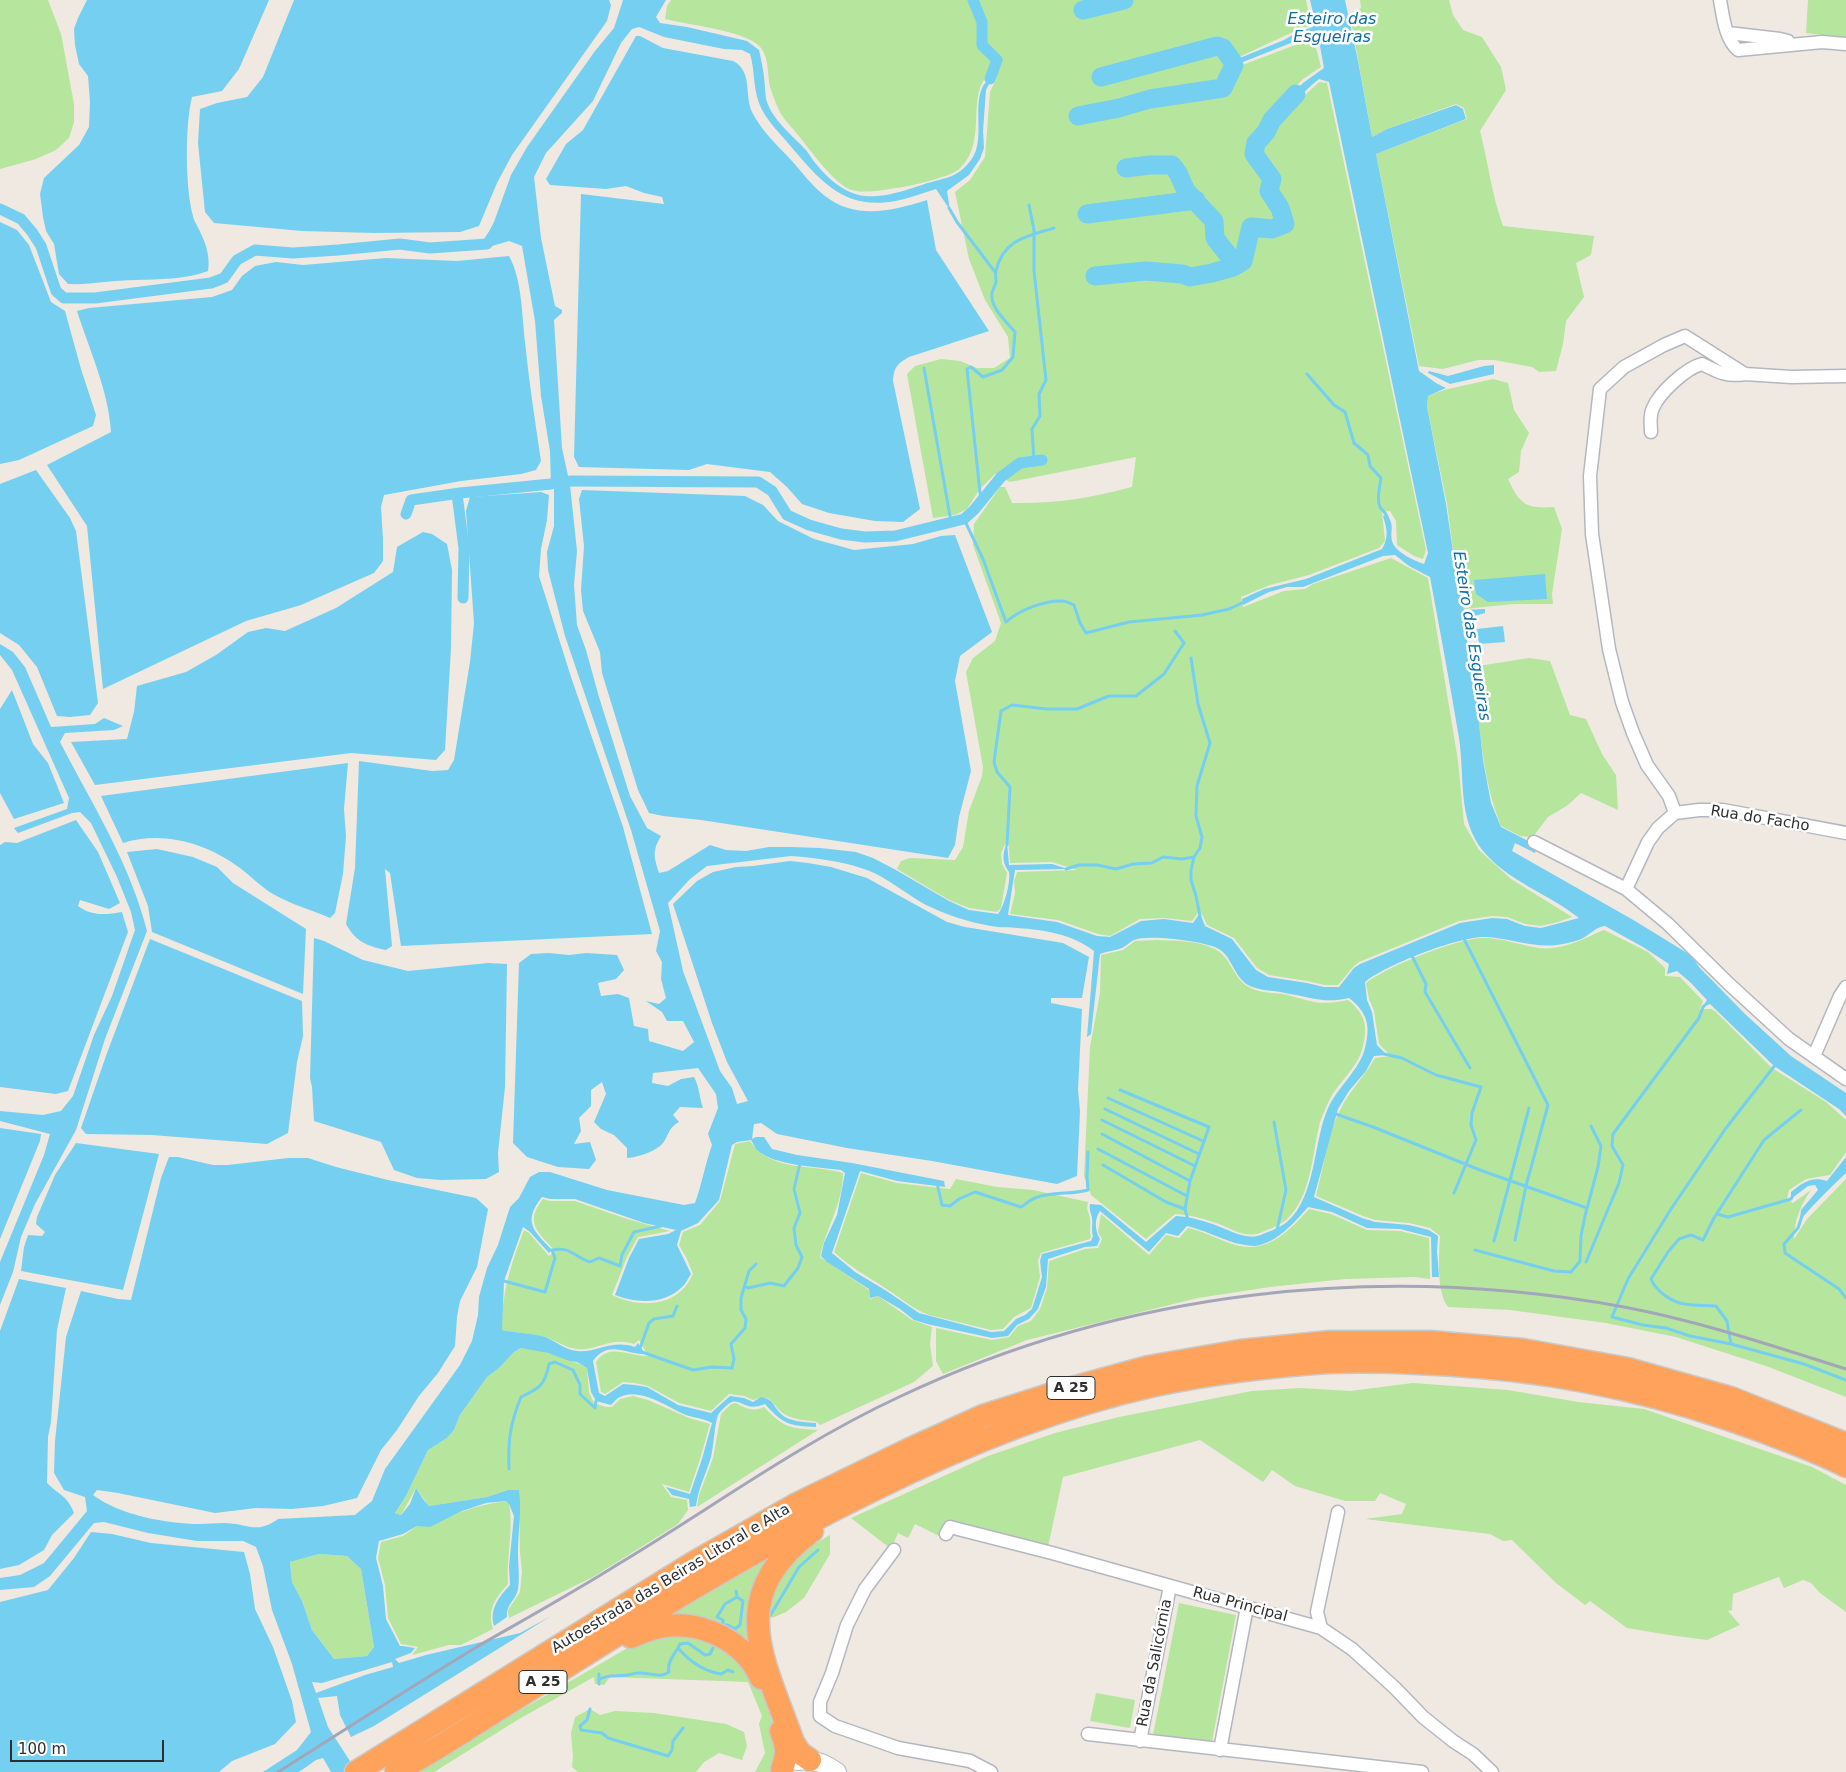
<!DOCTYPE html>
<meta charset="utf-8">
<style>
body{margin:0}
#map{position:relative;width:1846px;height:1772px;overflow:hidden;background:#efe9e1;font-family:"DejaVu Sans",sans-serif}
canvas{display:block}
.scale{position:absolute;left:10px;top:1740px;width:154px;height:22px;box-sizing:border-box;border:2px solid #2e2e2e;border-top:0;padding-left:6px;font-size:15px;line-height:18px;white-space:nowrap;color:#2e2e2e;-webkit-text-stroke:4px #fff;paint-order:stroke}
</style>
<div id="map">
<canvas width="1846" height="1772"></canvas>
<div class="scale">100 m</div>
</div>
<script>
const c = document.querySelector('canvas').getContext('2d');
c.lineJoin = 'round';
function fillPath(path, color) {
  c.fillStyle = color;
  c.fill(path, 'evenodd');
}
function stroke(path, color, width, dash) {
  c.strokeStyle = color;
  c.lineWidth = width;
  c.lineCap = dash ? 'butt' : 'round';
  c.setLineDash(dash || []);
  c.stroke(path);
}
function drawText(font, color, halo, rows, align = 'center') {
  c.font = font + ' "DejaVu Sans",sans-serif';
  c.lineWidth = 5;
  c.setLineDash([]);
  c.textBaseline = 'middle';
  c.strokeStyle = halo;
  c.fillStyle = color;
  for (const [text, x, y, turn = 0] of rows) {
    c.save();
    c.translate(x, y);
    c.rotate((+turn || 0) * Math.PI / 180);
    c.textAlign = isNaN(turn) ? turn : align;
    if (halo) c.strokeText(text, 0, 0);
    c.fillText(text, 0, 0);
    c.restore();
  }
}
const green = new Path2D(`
 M0 0H48L61 34 74 104V122L69 138 56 150 36 159 0 169Z
 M671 0H1306L1311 25 1297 30 1237 58 1230 49 1219 41 1211 43 1227 60V70L1213 82 1218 91 1228 89 1240 66 1311 39 1315 44 1321 67 1303 79 1275 107 1279 117 1284 115 1319 82 1327 83 1426 550 1423 559 1414 556 1397 545 1396 521 1390 511 1382 512 1385 541 1379 548 1309 575 1270 585 1241 597 1243 607 1284 591 1305 589 1313 584 1391 558 1428 578 1458 761 1464 824 1479 850 1511 879 1572 917 1558 922 1541 926 1525 924 1507 917 1492 916 1459 921 1359 962 1353 967 1338 985H1325L1307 981 1269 975 1257 968 1234 938 1207 925 1200 910 1192 921 1164 918 1140 919 1110 936 1098 934 1058 920 1010 914 1015 893 1014 881 1017 872 1077 870 1052 862 1010 863 1008 838 1001 853 1002 864 1007 873 1001 908 997 912 969 908 949 900 897 869 901 861 910 858 955 860 963 847 969 811 982 776 983 767 966 672 973 658 995 641 1001 623 973 545 974 524 1000 487H1005L1012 503C1053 504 1092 498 1132 487L1136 457 1010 482 995 474 979 490 967 509 955 515 933 518 907 374 915 366 941 359 960 361 977 368H994L1010 358 1008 337 985 300 969 259 955 192 970 180 985 157 990 92 997 77 990 73C964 95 990 143 958 170 949 177 908 187 896 188 883 190 859 195 847 188 830 178 811 151 798 135 793 128 786 122 781 114 777 107 774 98 771 90 766 75 771 55 757 44 739 30 689 25 665 19L667 6Z
 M1360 0H1449L1453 15 1463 30 1482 37 1501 67 1506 90 1480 131C1488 162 1492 196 1503 226L1594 236 1591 255 1576 263 1584 297 1566 321 1563 344 1556 371 1539 372 1532 367 1494 360H1478L1443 369 1419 366 1376 154 1467 119 1464 108 1456 104 1387 129 1372 137 1350 15 1361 8Z
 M1808 0H1846V38L1806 33Z
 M1493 379 1508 383 1514 410 1529 433 1521 451 1519 472 1508 479C1520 504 1525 509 1554 507L1562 529 1552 594 1553 604H1514L1464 609 1457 579 1447 504 1427 407 1428 396 1444 390Z
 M1529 658 1550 661 1570 715 1586 719 1602 754 1616 775 1618 810 1581 793 1568 805 1548 817 1535 834 1531 837 1520 836 1501 826C1482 779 1480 727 1474 677L1479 666Z
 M1604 930 1648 952 1665 968V976L1680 977 1703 1001 1700 1009H1711L1715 1011 1772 1068 1826 1102 1846 1120V1152L1830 1175 1806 1179 1789 1190 1787 1199 1793 1203 1811 1190C1801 1204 1794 1221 1794 1239L1807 1219 1846 1179V1397L1766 1366 1676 1337 1606 1323 1510 1310 1448 1307C1436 1291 1439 1255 1440 1236L1430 1228 1409 1223 1375 1220 1363 1216 1316 1196C1323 1170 1328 1134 1340 1110 1349 1091 1365 1076 1375 1058L1391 1056 1379 1044 1374 1011 1369 999 1366 983C1386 967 1458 938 1483 938 1502 938 1520 945 1539 948 1563 951 1584 938 1604 930Z
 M1157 940C1176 941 1201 940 1218 951 1231 959 1233 977 1247 986 1258 994 1275 992 1288 995 1299 998 1310 1002 1322 1003 1331 1003 1339 1002 1348 1000 1365 1014 1368 1025 1363 1046 1359 1067 1338 1082 1329 1101 1326 1107 1323 1114 1320 1122 1312 1153 1312 1197 1286 1220 1280 1225 1270 1229 1262 1232 1247 1239 1234 1230 1219 1224 1205 1219 1191 1215 1175 1214L1146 1239 1091 1195 1084 1176 1090 1047 1100 993 1101 955 1123 950 1135 941Z
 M750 1141C770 1172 812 1164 843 1173 843 1203 826 1228 820 1257L869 1290 870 1299 878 1296 912 1320 932 1327 930 1344 933 1366 914 1382 820 1425 817 1422C806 1420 796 1420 786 1415 771 1407 774 1392 753 1400L744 1396 729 1394 711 1411 679 1403 648 1386 635 1383 623 1382 605 1394 601 1392 596 1362C609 1342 630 1357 648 1356L639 1340 634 1344C610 1336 597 1351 577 1349 565 1348 556 1340 544 1337 531 1333 516 1333 502 1330 501 1295 511 1263 524 1230L529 1233 549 1256 555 1251C538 1232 524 1223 543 1199L550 1201H575L624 1218 670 1231 638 1237 627 1257 612 1295C634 1306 666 1308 684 1288 688 1284 690 1279 693 1274L687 1259 679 1245 683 1232 700 1225 720 1201 735 1144Z
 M861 1173 897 1183 950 1189 956 1179 997 1187 1033 1190 1088 1202C1086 1213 1089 1210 1090 1219 1091 1225 1089 1230 1091 1236L1090 1239 1041 1253 1038 1261 1040 1277 1031 1308 1014 1317 1003 1329 991 1330 929 1315C912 1309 900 1297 885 1288 867 1276 850 1267 834 1252Z
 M1309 1209 1331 1214 1367 1230 1400 1231 1429 1238 1430 1279 1415 1277 1345 1279 1270 1287 1198 1298 1027 1340 943 1374 936 1361V1328L992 1340 1009 1337 1018 1326 1031 1321 1040 1309 1047 1288 1049 1261 1085 1249 1098 1248 1102 1239 1098 1232 1101 1214 1149 1255 1166 1235 1179 1238 1188 1228C1203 1231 1217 1239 1232 1244 1267 1255 1287 1233 1309 1209Z
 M521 1348C542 1350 569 1358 587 1368L589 1392 594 1403 606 1407H612L620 1399 633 1396 648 1400 689 1418 710 1424 700 1459 689 1492 662 1484 671 1497 687 1500 688 1510 678 1524 593 1577 509 1618 508 1610 520 1592 522 1571 520 1553 519 1490H508L487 1497 429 1506 416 1488 401 1515 395 1513 406 1496 428 1450 447 1438 454 1430 460 1415 487 1377 498 1369 514 1352Z
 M1413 1383 1508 1390 1578 1402 1644 1409 1812 1467 1846 1485V1612L1820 1593 1811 1583 1803 1580 1784 1588 1779 1577 1733 1594 1732 1610 1728 1611 1740 1625 1707 1640 1669 1635 1627 1628 1590 1601 1585 1605 1556 1583 1512 1540 1503 1541 1490 1534 1365 1519 1402 1514 1406 1504 1380 1493 1375 1501H1345L1295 1486 1272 1470 1263 1482 1200 1440 1063 1477 1048 1547 945 1524 939 1536 915 1524 908 1538 898 1533 891 1549 851 1518 988 1456 1055 1433 1119 1417 1252 1391 1301 1388 1350 1391Z
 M736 1403C747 1409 753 1412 764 1407 784 1428 789 1428 818 1430L697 1507 699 1495 713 1458 721 1414 731 1404Z
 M506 1501 509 1503C514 1530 506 1557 508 1584 495 1599 487 1609 493 1629L461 1645H449L412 1655 418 1647 401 1644 388 1618 385 1585 378 1558 381 1542 403 1536 417 1526C438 1527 445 1517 464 1511 478 1506 491 1503 506 1501Z
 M830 1535V1554L804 1598 786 1612 772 1618C763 1601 791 1562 804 1551 812 1545 822 1540 830 1535Z
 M778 1549 756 1652 661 1618Z
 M319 1554 347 1556 361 1569 374 1647 367 1656 334 1659 312 1630 302 1601 292 1582 290 1562Z
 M1179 1603 1236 1615 1212 1742 1153 1735Z
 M669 1632 719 1643 754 1674 762 1691 778 1740V1763L770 1772H755L765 1753 759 1724 762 1716 748 1682 610 1677 604 1685 595 1684 594 1677 519 1719 434 1772H414L643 1639Z
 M1096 1693 1135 1700 1130 1728 1090 1721Z
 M590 1709 600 1715 615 1711 654 1713 726 1724 744 1732 747 1746 742 1760 719 1753 704 1762 696 1772H578L572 1767 573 1757 571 1733 575 1717Z`);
const water = new Path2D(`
 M87 0H269L239 69 222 91 192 97C185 125 185 187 193 216 194 222 199 228 201 234 207 246 210 258 208 271 184 280 160 279 135 280 112 280 91 285 68 284L59 274 54 244 46 231 43 217 40 194 44 178 79 145 89 127 90 102 88 76 79 64 75 45 74 29 78 18Z
 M294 0H609L611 5 607 21 512 155 497 183 479 226 460 232 374 233 302 231 214 223 205 212 198 143 200 109 217 103 247 97 263 77Z
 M623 0H666L656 17 660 23 687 27 747 41 759 50C761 59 763 68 764 77 765 84 765 92 766 99 772 120 792 135 806 150 810 155 813 161 817 165 851 206 877 200 922 185 944 177 956 180 971 160 986 141 972 106 983 86 985 83 988 80 990 77V82L986 90 983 131 984 148 980 159 969 175 947 191 950 210 936 189C922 193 910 198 896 201 846 210 823 184 793 149 782 135 765 120 759 103 753 87 755 70 750 54L742 50 724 49 664 37 639 27 632 29 621 43 593 101 546 153 534 177 541 238 555 306 562 310V313L554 320 562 448 570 485 577 551 574 585 577 625 586 650 599 697 630 796 647 828 661 836C652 851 654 857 659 873L668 871 710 845 726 850 746 851 769 847H791L820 848 856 852 873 858 896 870 949 901 969 910 998 914C1004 907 1011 882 1009 872 1008 870 1006 868 1005 865 1002 857 1004 850 1007 842L1009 865 1052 864 1068 869 1015 870 1008 915 1057 922 1097 936 1110 937 1141 921 1164 919 1193 923 1200 913 1205 926 1232 939 1256 970 1268 977 1307 983 1324 987H1339L1354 968 1360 964 1460 923 1492 918 1507 919 1525 926 1541 928 1579 918C1549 894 1509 882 1483 851 1457 818 1465 777 1459 738 1450 684 1440 631 1430 577L1409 566 1395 555 1383 556 1303 587H1287L1269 592 1243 605 1242 599 1264 589 1306 579 1382 549C1389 537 1387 529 1383 516L1387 514C1395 528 1390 527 1392 541 1394 551 1414 561 1424 564L1428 553 1329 82 1319 79C1305 90 1294 104 1279 113L1278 107 1303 83 1324 68 1320 46 1315 38 1306 37 1238 64 1235 67 1233 77 1223 88 1216 85 1229 75 1231 63 1224 52 1214 43 1224 46 1235 60 1284 40 1298 32 1313 27 1314 17 1310 0H1345L1358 61 1372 137 1387 129 1456 105 1463 109 1466 119 1376 154 1419 371 1436 383 1446 388 1428 396 1427 407 1446 504 1457 579 1464 610 1485 609V613L1463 619 1474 677 1483 760 1491 803 1501 827 1538 846 1535 853 1515 843 1512 851 1635 921 1692 956 1699 967 1745 1014 1791 1056 1846 1093V1116L1839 1109 1774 1066 1710 1004 1703 1007 1707 1000 1690 982 1677 971 1667 974 1669 964 1643 947 1605 926C1595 927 1589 936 1579 940 1572 942 1564 944 1557 945 1532 948 1509 938 1485 937 1460 936 1385 965 1365 982L1367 1000 1372 1012 1377 1045 1387 1055 1374 1056 1366 1071 1349 1091 1338 1109 1314 1197 1362 1218 1375 1222 1409 1225 1429 1230 1438 1236 1437 1251 1439 1277H1432L1431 1237 1400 1229 1367 1228 1332 1212 1308 1207C1295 1222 1277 1243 1255 1246 1249 1246 1241 1244 1235 1243 1219 1238 1204 1230 1187 1226L1178 1236 1166 1233 1149 1252 1100 1211C1094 1219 1095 1231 1100 1239L1097 1246 1085 1247 1048 1259 1046 1287 1038 1309 1029 1319 1017 1325 1008 1336 992 1338 927 1324 914 1320 900 1309 878 1296 870 1298 869 1289 827 1262 821 1256 824 1243 837 1215 845 1173 841 1170C819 1167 774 1166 757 1150 755 1148 753 1143 751 1140L737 1142 732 1145 719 1200 698 1223 681 1231 677 1245 691 1274C688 1278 686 1284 682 1287 664 1305 636 1303 615 1295L629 1258 639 1239 668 1234 676 1230 644 1223 575 1199H550L542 1197C522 1222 534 1231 552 1250L549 1253 530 1232 523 1227 504 1281 502 1330C516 1333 532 1333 545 1337 556 1341 565 1350 577 1351 598 1353 611 1339 635 1347L638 1343 645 1354C626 1355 609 1339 593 1361L599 1393 605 1396 623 1384 635 1385 647 1387 678 1405 711 1413 730 1396 744 1398 753 1402 761 1397C775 1400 772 1405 781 1414 790 1422 804 1422 816 1423V1427C789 1426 783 1424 765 1404 746 1412 741 1399 732 1402 728 1403 720 1412 718 1415 714 1428 714 1444 711 1457 706 1474 698 1489 696 1506L690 1507 689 1499 672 1495 666 1487 690 1494 702 1459 712 1423C703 1418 694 1418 686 1415 667 1407 640 1387 620 1397 617 1398 614 1402 611 1405L596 1401 591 1392 587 1368 577 1362 570 1361 548 1353 521 1348 514 1352 498 1369 487 1377 460 1415 454 1430 447 1438 428 1450 406 1496 395 1513 401 1515 410 1504 416 1488 423 1499 429 1506 487 1497 508 1490H519C522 1511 518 1532 518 1553 518 1566 520 1577 518 1589 516 1601 506 1603 507 1617L494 1626C489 1609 499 1597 510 1585L509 1566 514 1516 509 1504 506 1501 486 1503 462 1511 430 1527 417 1526 403 1534 379 1541 376 1558 383 1586 386 1619 400 1646H403L415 1648 411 1653 395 1659 399 1663 426 1655 520 1633 551 1616 374 1726 351 1737 340 1715 337 1696 318 1698 328 1727 357 1772H331L323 1758 316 1760 299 1772H263L297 1750 311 1732 292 1664 272 1610 263 1566 256 1547 243 1541H197L148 1533 104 1522 94 1523 50 1576 34 1587 0 1590V1578L20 1575 44 1563 87 1511 85 1497 64 1490 54 1473 55 1441 66 1337 81 1291 118 1299 131 1300 161 1178 169 1157H178L213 1165H228L288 1158H308L336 1167 388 1180 476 1198 488 1209 477 1267 460 1301 457 1317 455 1346 438 1373 419 1396 397 1430 381 1450 357 1498 323 1506 292 1509 256 1508 215 1513 118 1493 97 1490 93 1495C119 1515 167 1524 200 1524 208 1524 216 1523 223 1523 248 1523 256 1535 278 1519L355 1515 372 1501 385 1469 460 1365 472 1341 478 1315 479 1297 487 1268 498 1245 510 1207 519 1198 530 1177 539 1172H550L607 1190 684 1205 695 1203C702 1184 705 1164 712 1145L708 1134 718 1108 716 1094 698 1068 653 1073 652 1083 668 1086 681 1079 694 1077C700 1088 699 1097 703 1108L680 1107 673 1115 679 1122C670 1127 670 1131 665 1140 659 1151 639 1157 627 1158V1148L614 1135 601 1129 594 1122 606 1094 602 1082 591 1090V1106L579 1118 581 1131 574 1144 590 1142 596 1160 589 1169 558 1167 527 1157 513 1143 519 963 531 954 549 953 569 955 586 953 617 955 624 970 616 979 598 983 601 996 618 994 629 998 634 1026 648 1029 649 1041 683 1051 694 1042 683 1021H667L662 1012 646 1001 659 1004 666 998 661 979 662 962 656 951 660 931 631 830 565 636 548 570 547 552 554 526V489L551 484 550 451 541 396 535 321 522 246 509 241 492 246 483 243 494 222 511 175 527 147 595 51 614 28ZM791 856C816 858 843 861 867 870 888 878 906 894 926 905 947 915 968 922 991 926 1000 928 1009 927 1018 928 1045 930 1072 934 1094 951L1087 1037 1091 1034 1100 954C1107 951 1115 951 1122 948 1126 946 1130 942 1134 940 1149 934 1202 941 1217 948 1232 955 1233 976 1248 985 1259 991 1273 990 1285 993 1310 997 1324 1004 1349 998 1367 1012 1371 1025 1365 1048 1360 1069 1339 1086 1329 1106 1313 1139 1317 1196 1287 1222 1281 1227 1271 1231 1263 1234 1248 1241 1234 1232 1220 1227 1206 1221 1191 1217 1176 1216L1146 1242 1101 1205 1090 1204C1089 1211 1091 1212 1092 1218 1093 1224 1091 1229 1093 1236L1091 1241 1042 1254 1040 1261 1042 1277 1032 1309 1025 1315 1016 1319 1004 1331 991 1332 919 1313 885 1290 855 1272 832 1253 860 1171 897 1181 945 1187 944 1181 852 1163 797 1155 772 1149 764 1137H756L752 1139 754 1124 761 1123 777 1134 847 1148 932 1161 1057 1184 1077 1176 1080 1111 1078 1090 1082 1009 1051 1003V998H1082L1089 957 1063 943 965 927 947 922 867 878 831 867 808 863 790 861 753 866 736 867 713 872 697 881 673 904 712 1023 727 1062 748 1101 737 1104 732 1088 720 1071 683 971 668 903 690 879 707 866ZM319 1554 347 1556 361 1569 374 1647 367 1656 334 1659 312 1630 302 1601 292 1582 290 1562ZM392 1662 393 1667 365 1675 316 1693 312 1682 322 1683Z
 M636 36H640L663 48 733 61C753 71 744 94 752 112 761 130 777 145 791 160 801 171 812 186 825 196 855 220 893 211 927 200L936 250 989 331 909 357C897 364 894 367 893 381L920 509 903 522 875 521 829 513 802 504 787 487 770 472 707 464 689 470 579 467 574 457 581 194 664 204 662 197 644 193 626 186 606 189 550 185 546 179 566 144 583 130Z
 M0 222 17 230 29 245 51 302 65 311 81 369 96 415 93 426 19 460 0 464Z
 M509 256C522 279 522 316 525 342 529 382 535 421 541 461L536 470 521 474 461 481 384 495 381 507 383 539V561L374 573 301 605 246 621 103 689 87 526 47 465 111 432C109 392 89 349 77 311L89 308 212 297 232 290 242 276 255 266 276 262 303 265 386 258 457 261Z
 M1494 365V374L1450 384 1428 373 1429 371 1448 376 1484 366Z
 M36 470 70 518 76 531 98 703 90 715 70 717 57 716 37 667 19 645 0 633V484Z
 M582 490 745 496 763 505 778 521 814 539 854 550 913 544 941 536 955 535 992 632 960 656 955 681 971 771 959 817 955 845 948 858 701 820 663 816 649 813 638 790 602 673 600 652 583 611 581 590 584 546 579 499Z
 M541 492 549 495 547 520 541 549 539 576 572 680 623 827 652 934 401 946 390 873 385 869 392 946 386 950C367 946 356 942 346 924L355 868 359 761 432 771 448 770 454 760 470 662 474 623 466 511 470 497Z
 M423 532 432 534 447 544 452 570 451 648 445 750 436 760 351 753 95 785 71 742 127 739 134 712 137 686 186 672 216 655 248 632 266 628 285 631 336 608 393 572 397 547Z
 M1545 574 1547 599 1488 602 1476 594 1474 580Z
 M1503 626 1505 642 1479 644 1477 629Z
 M0 644 13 652 25 667 51 727 95 724 104 718 123 726 114 730 65 733 60 742C92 804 130 863 147 931L105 1039 76 1130 35 1204 21 1237 13 1272 0 1305V1262L44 1155 50 1134 0 1121V1111L43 1115 61 1111 73 1096 94 1035 112 996 135 930 131 912 117 877 91 823 80 812 72 813 18 833 14 828 67 809 69 798 12 670 0 655Z
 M12 690 33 744 48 763 64 803 14 819 0 793V709Z
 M348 763 344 809 346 836 343 874 335 913 330 918C312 910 290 904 273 894 261 887 251 876 240 868 207 843 162 830 123 843L101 796Z
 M76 820 98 852 120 903 109 909 80 900 78 906C91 916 106 915 122 912L128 932 68 1091 56 1094 0 1087V845L5 842 17 843Z
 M157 849 193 857 217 867 233 883 306 929 303 994 152 932 148 906 127 852Z
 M314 938 324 941 363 960 408 971 488 963 507 964 505 1087 498 1153 499 1172 486 1179 441 1180 417 1178 394 1170 381 1142 314 1121 312 1087 310 1078Z
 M150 939 302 1001 303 1036 297 1062 288 1133 267 1144 152 1135 86 1134 81 1128 107 1053Z
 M0 1128 41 1134 40 1141 0 1239Z
 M76 1143 159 1154 123 1290 21 1271 24 1247 28 1235 42 1236 45 1232 36 1224 37 1217 55 1175Z
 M1846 1157V1173C1830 1188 1815 1203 1800 1220L1801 1210 1818 1190 1815 1185 1808 1186 1791 1199V1192C1803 1183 1811 1176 1827 1181Z
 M19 1279 66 1288 57 1330 51 1422 48 1437 47 1483C60 1496 67 1495 74 1513L52 1535 44 1550 19 1565 0 1569V1331Z
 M91 1532 112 1534 151 1543 244 1552 250 1574 255 1609 273 1647 292 1701 296 1722 275 1744 232 1761 219 1772H0V1602L48 1590 74 1558Z`);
const stream = new Path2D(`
 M1029 205 1034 230V271L1046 380 1039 394 1040 416 1032 429 1034 461
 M949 208 957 222 995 272
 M924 368 951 522
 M1307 374 1334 405 1345 412 1354 443 1368 455 1370 466 1381 478C1380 486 1376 499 1380 507 1382 511 1386 512 1387 517
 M981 502 967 369 971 367 983 377 1002 370 1013 357 1015 332C1006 321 990 308 992 293 993 289 995 286 996 282 996 278 995 274 996 271 1003 239 1028 236 1054 228
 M964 519 983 559 1006 622C1019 610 1045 600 1063 601 1066 601 1071 604 1074 605L1080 623 1086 633 1129 622 1202 615 1229 609 1246 601
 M1191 658 1198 704 1210 743 1197 786 1196 816 1202 837 1200 848 1194 857 1191 870V880L1196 896 1200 916
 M1007 845 1010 787 997 772 994 762 1001 711 1012 705 1047 709H1077L1109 696H1136L1164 674 1184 643 1175 631
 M1066 869 1079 865H1097L1116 869 1133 864 1152 863 1163 857 1182 859 1194 857
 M1463 937 1548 1105 1526 1186 1515 1240
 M1411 954 1426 984 1425 992 1470 1068
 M1384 1054 1402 1058 1436 1075 1481 1087 1472 1113 1471 1125 1476 1140 1454 1193
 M1120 1090 1209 1127 1190 1181 1185 1209 1188 1220
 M1108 1098 1203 1141
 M1105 1109 1199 1154
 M1801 1110 1764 1140 1714 1218 1703 1240 1691 1235 1679 1239 1668 1252 1651 1279C1656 1291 1671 1302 1685 1304 1695 1306 1706 1305 1716 1306L1727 1321 1731 1344 1804 1364 1846 1380
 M1333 1113 1373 1127 1480 1170 1587 1208
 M1102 1120 1195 1166
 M1274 1122 1286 1190 1277 1230
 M1102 1134 1190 1181
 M1098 1149 1187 1196
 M1103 1165 1166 1202 1185 1209
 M937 1183 942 1205 950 1206 959 1199 975 1192 1021 1207C1026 1204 1030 1200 1035 1198 1053 1191 1070 1195 1088 1190L1087 1178 1088 1152
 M1717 1214 1728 1217 1791 1199 1792 1197
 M1802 1216 1798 1228 1784 1244 1785 1253 1839 1289 1846 1298
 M1494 1241 1529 1108
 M1475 1250 1554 1271 1571 1272 1580 1261 1581 1236 1585 1216 1598 1167 1601 1146 1591 1126
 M1586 1262 1619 1183 1623 1165 1612 1146 1613 1134 1699 1018 1703 1007 1705 1005
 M504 1281 545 1292 555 1258 552 1250C571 1246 574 1257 590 1262L599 1258 620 1266 622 1255 634 1232 661 1226
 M746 1287 748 1288 770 1283 784 1286 798 1268 802 1257 796 1245 794 1228 800 1213 794 1189 800 1163
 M677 1306 673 1316 654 1319 649 1323 639 1351 693 1370 712 1367 732 1368 734 1359 731 1344 745 1328 746 1319 741 1310V1298L749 1271 756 1264
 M1731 1344 1690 1336 1666 1328 1643 1325 1612 1317 1628 1279 1671 1209 1726 1128 1776 1064
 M509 1469C508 1440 510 1424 521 1397 540 1388 545 1385 549 1364L555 1362 573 1370 580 1385V1394L595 1408 596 1401
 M736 1591 737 1597 743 1601 740 1625 735 1629 728 1625H723V1620L717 1617 725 1604 737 1597
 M770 1616 799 1567 818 1550
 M678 1648 680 1644 688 1643 705 1655 710 1654 713 1648
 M600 1679C610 1674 616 1677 627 1675 631 1675 634 1673 638 1673 649 1672 659 1679 669 1672 667 1663 673 1656 678 1648 690 1662 703 1671 721 1674L728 1670 733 1672
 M599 1684V1674
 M590 1709 587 1720 580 1726 581 1730 602 1733 608 1738 668 1756 672 1750 673 1741 683 1728`);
const canal = new Path2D(`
 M973 0 982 22V45L997 60 990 79
 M0 209 21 219 32 232 41 246 56 291 64 298H95L211 283 224 278 237 260 255 250 293 253 338 250 400 244 430 248 487 244 495 233
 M570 481 758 482 772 491 787 515 809 525 841 534 865 537 895 536 964 519 974 510 1001 477 1020 463 1042 460
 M457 494 464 548 463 598
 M406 514 411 500 460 493 551 484`);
const river = new Path2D(`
 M1083 10 1124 0
 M1101 77 1217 46 1223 48 1233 62
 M1078 116 1119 108 1150 99 1223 88 1234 65
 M1126 168 1150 165H1172L1178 173 1186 191 1214 221 1215 238 1236 265
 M1087 214 1196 200
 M1095 276 1146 271 1182 274 1190 277 1212 273 1233 267 1243 261 1251 227 1272 229 1285 224 1280 208 1269 191 1272 179 1254 154 1256 143 1266 132 1272 120 1296 94`);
const street = new Path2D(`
 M1720 0C1723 16 1725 39 1738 50L1822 42 1846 44
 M1728 33 1780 39 1788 41
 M1651 432C1651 424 1649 416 1653 408 1659 393 1686 368 1702 364 1718 372 1726 377 1745 374
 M1675 813 1669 796 1647 765 1633 733 1622 702 1609 649 1592 534 1590 476 1600 389 1624 367 1664 345 1685 336 1745 374 1791 377 1846 376
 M1534 842 1626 889 1668 924 1729 984 1789 1039 1846 1079
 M1626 889 1648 842 1658 828 1675 813 1699 810H1723L1846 833
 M1814 1056 1840 996 1846 987
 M946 1534 950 1527 1052 1553 1321 1628 1352 1649 1395 1688 1423 1717 1453 1741 1473 1754 1492 1772
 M894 1550 865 1589 847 1625 832 1673 820 1702V1716L835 1726 898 1748 970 1761 991 1772
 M1321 1628 1317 1612 1338 1512
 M1088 1734 1422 1772
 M1140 1741 1170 1586
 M1220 1750 1247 1607`);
const secondary = new Path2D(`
 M798 1761C813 1758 825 1763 837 1772`);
const highway = new Path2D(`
 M631 1637C642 1632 653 1628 665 1626 704 1621 745 1642 761 1678
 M781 1731C787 1747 788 1753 782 1769
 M810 1760 800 1753 793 1742C763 1657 724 1597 812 1531
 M356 1772 693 1563 795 1505 908 1450 983 1416 1068 1389 1148 1367 1240 1351 1330 1342H1430L1523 1350 1628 1369 1731 1398 1846 1444
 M396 1772 439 1747C581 1658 720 1565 871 1491 961 1446 1056 1407 1155 1385 1212 1373 1271 1366 1329 1362 1379 1360 1431 1363 1481 1367 1578 1375 1671 1397 1762 1431 1790 1442 1819 1452 1846 1466`);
const rail = new Path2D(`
 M278 1772C345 1730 412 1686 480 1645 527 1618 574 1592 620 1563 713 1507 800 1443 899 1397 1125 1290 1379 1262 1624 1307 1699 1321 1773 1346 1846 1369`);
const shields = [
 [1071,1388,48],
 [543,1682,48]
];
const shieldNames = [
 ["A 25",1071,1388],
 ["A 25",543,1682]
];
const streetNames = [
 ["Rua do Facho",1760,819,9],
 ["Autoestrada das Beiras Litoral e Alta",671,1579,-31],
 ["Rua Principal",1240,1605,15],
 ["Rua da Salicórnia",1155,1663,-79]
];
const waterNames = [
 ["Esteiro das",1332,20],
 ["Esgueiras",1332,38],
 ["Esteiro das Esgueiras",1471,636,81]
];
fillPath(green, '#b6e59e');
fillPath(water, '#75cff0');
stroke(stream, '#75cff0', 3);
stroke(canal, '#75cff0', 11);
stroke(river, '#75cff0', 19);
stroke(street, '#b4b7c1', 15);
stroke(secondary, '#b4b7c1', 20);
stroke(highway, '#c9c9c9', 25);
stroke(street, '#fff', 12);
stroke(secondary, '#fff', 18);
stroke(highway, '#ffa35c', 22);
stroke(rail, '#a3a6b8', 3);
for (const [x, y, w] of shields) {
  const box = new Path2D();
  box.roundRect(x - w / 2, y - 11.5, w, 23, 4);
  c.fillStyle = '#fff';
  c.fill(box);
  stroke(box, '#2e2e2e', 1);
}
drawText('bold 14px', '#2e2e2e', null, shieldNames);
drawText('15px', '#2e2e2e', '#fff', streetNames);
drawText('italic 16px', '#0d6fa3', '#fff', waterNames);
</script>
